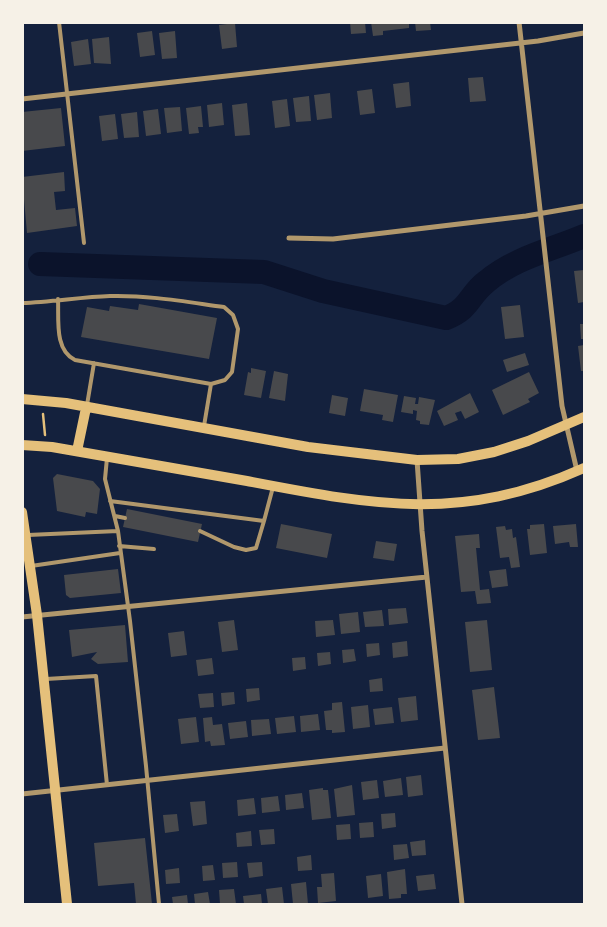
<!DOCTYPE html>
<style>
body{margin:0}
#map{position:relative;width:607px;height:927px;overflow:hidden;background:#14213d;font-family:"Times New Roman",serif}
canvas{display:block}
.frame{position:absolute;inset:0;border:24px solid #f6f1e7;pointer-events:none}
</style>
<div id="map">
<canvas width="607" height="927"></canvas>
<div class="frame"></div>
</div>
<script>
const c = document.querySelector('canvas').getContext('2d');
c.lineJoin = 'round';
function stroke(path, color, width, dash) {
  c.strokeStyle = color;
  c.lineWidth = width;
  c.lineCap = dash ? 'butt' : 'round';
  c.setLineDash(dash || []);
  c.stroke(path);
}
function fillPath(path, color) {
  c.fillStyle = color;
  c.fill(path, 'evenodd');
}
const river = new Path2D(`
 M40 264 264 272 323 291 446 318C471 308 468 296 486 282 514 258 551 250 584 236`);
const building = new Path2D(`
 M350 22H365L366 33 351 34Z
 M371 22H409V28L383 31V35L373 36Z
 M415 22H430L431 30 416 31Z
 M235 23 237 47 222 49 219 25Z
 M152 31 155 55 140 57 137 33Z
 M175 31 177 58 162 59 159 33Z
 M109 37 111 64 94 63 92 39Z
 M88 39 91 64 74 66 71 42Z
 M483 77 486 101 470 102 468 78Z
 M409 82 411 106 396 108 393 84Z
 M372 89 375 113 360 115 357 91Z
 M330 93 332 118 317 120 314 95Z
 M309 96 311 121 296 122 293 98Z
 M287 99 290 126 275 128 272 101Z
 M222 103 224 125 209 127 207 105Z
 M247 103 250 135 235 136 232 105Z
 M201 106 203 127H198L199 133 189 134 186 108Z
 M180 107 182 131 167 133 164 108Z
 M61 108 65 146 22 151V112Z
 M158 109 161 134 146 136 143 111Z
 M137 112 139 137 124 138 121 114Z
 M115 114 118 139 102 141 99 116Z
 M64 172 65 191 54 192 56 210 75 208 77 226 27 233 22 177Z
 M584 270V302L578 303 574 271Z
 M139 304 217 318 209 359 81 337 87 307 109 311 110 306 138 310Z
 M520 305 524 337 505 339 501 307Z
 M580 324H584V339H581Z
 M584 345V371H581L578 346Z
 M525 353 529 365 507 372 503 360Z
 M251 368 266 371 261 398 244 395 248 372 251 373Z
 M274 371 288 374 285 401 269 398Z
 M529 372 539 393 528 399 530 402 503 415 492 390Z
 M364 389 398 395 393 422 382 420 383 415 360 411Z
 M470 393 479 412 465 419 461 411 455 413 458 420 444 426 437 411Z
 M332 395 348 398 345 416 329 413Z
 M404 396 416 398 415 404H418L419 397 435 400 429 425 420 424V421L416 420 417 411 413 410V414L401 412Z
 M57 474 93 481 100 489 97 514 86 512 85 517 57 511 53 478Z
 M127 509 202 524 198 542 123 527Z
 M281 524 332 534 327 558 276 548Z
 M544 524 547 553 530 555 527 529H530V525Z
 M576 524 578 547H570L569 542 555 544 553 526Z
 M505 526 506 530 512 529 513 538 516 537 520 567 511 568 509 557 500 558 496 527Z
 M479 534 480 548H476L480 590 489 589 491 603 477 604 475 591 461 592 455 536Z
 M376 541 397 544 394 561 373 558Z
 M118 569 121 593 70 598 66 595 64 575Z
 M506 569 508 586 492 588 489 571Z
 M406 608 408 623 389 625 388 609Z
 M382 610 384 626 365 627 363 612Z
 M358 612 360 632 341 634 339 614Z
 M234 620 238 650 222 652 218 622Z
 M333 620 335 635 316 637 315 621Z
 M487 620 492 670 470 672 465 622Z
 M125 625 128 662 98 664 91 659 97 652 72 657 69 630Z
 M184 631 187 655 171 657 168 633Z
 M407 641 408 656 393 658 392 643Z
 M379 643 380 655 367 657 366 644Z
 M354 649 356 661 343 663 342 650Z
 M330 652 331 664 318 666 317 653Z
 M305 657 306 669 293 671 292 658Z
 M212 658 214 674 198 676 196 660Z
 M382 678 383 691 370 692 369 680Z
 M494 687 500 738 478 740 472 690Z
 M259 688 260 700 247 702 246 689Z
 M234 692 235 704 222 706 221 693Z
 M213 693 214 707 200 708 198 694Z
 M416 696 418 720 401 722 398 698Z
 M342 702 345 732 332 733V730H326L324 711 332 710V703Z
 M368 705 370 727 353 729 351 707Z
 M392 707 394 723 375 725 373 709Z
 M318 714 320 730 301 732 300 716Z
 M294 716 296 732 277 734 275 718Z
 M196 717 199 742 181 744 178 719Z
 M212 717 213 725 222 724 225 745 211 746 210 741 205 742 203 718Z
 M269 719 271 734 252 736 251 720Z
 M246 721 248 737 230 739 228 723Z
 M421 775 423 795 408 797 406 777Z
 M401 778 403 795 385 797 383 781Z
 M377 780 379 798 363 800 361 782Z
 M352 785 355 815 337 817 334 789Z
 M323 788V790H328L331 818 312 820 309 790Z
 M302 793 304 808 286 810 285 795Z
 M278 796 280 811 262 813 261 798Z
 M254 798 256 814 238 816 237 800Z
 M205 801 207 824 193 826 190 802Z
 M395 813 396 827 382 829 381 814Z
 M177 814 179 831 165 833 163 815Z
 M373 822 374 837 360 838 359 823Z
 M350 824 351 839 337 840 336 825Z
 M274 829 275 844 261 845 259 830Z
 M251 831 252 846 237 847 236 833Z
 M145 838 152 904H136L134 883 98 886 94 843Z
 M425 840 426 855 412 856 410 842Z
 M407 844 409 858 394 860 393 845Z
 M311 855 312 870 298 871 297 857Z
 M237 862 238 877 223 878 222 863Z
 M262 862 263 876 249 878 247 863Z
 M213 865 215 880 203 881 202 866Z
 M179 868 180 883 166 884 165 870Z
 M405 869 407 894H401V898L389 899 387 872Z
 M334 873 336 901 318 903 317 887H322L321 874Z
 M381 874 383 896 368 898 366 876Z
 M434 874 436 889 418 891 416 876Z
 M306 882 308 904H293L291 884Z
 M282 887 284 904H268L266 889Z
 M234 889 236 904H220L219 890Z
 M208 892 210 904H195L194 894Z
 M261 894 262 904H244L243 896Z
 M187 895 188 904H173L172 897Z`);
const path = new Path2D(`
 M43 414 45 435`);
const service = new Path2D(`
 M59 22 84 243
 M22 303C52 302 81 297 110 296 148 295 187 302 224 307L233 315 238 329 232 372 225 380 211 384 75 360C54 350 59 319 58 299
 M87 405 94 363
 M204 426 211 384
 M107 458 105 479 118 531 130 621 146 766 159 904
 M110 501 264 521 273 487
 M115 516 125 518
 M200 531 234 547 246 550 256 548 264 521
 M28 535 118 531
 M119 546 154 549
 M31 566 120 553
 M46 679 96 676 107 785`);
const minor = new Path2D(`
 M519 22 562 406 577 471
 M22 99 538 41 584 33
 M289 238 333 239 526 216 584 206
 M417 460 422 531 462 904
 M22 617 427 577
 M22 794 445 748`);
const secondary = new Path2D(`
 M22 399 66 403 308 447 417 460 458 459 494 452 528 441 584 417
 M22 445 52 447C117 458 182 470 247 481 373 505 461 523 584 468
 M77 451 86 408
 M22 512 37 615 67 904`);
stroke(river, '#0b132b', 24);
fillPath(building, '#48494c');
stroke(path, '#e5c07b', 2.5);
stroke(service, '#b1986c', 4);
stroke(minor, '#b1986c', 5);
stroke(secondary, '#e5c07b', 10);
</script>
